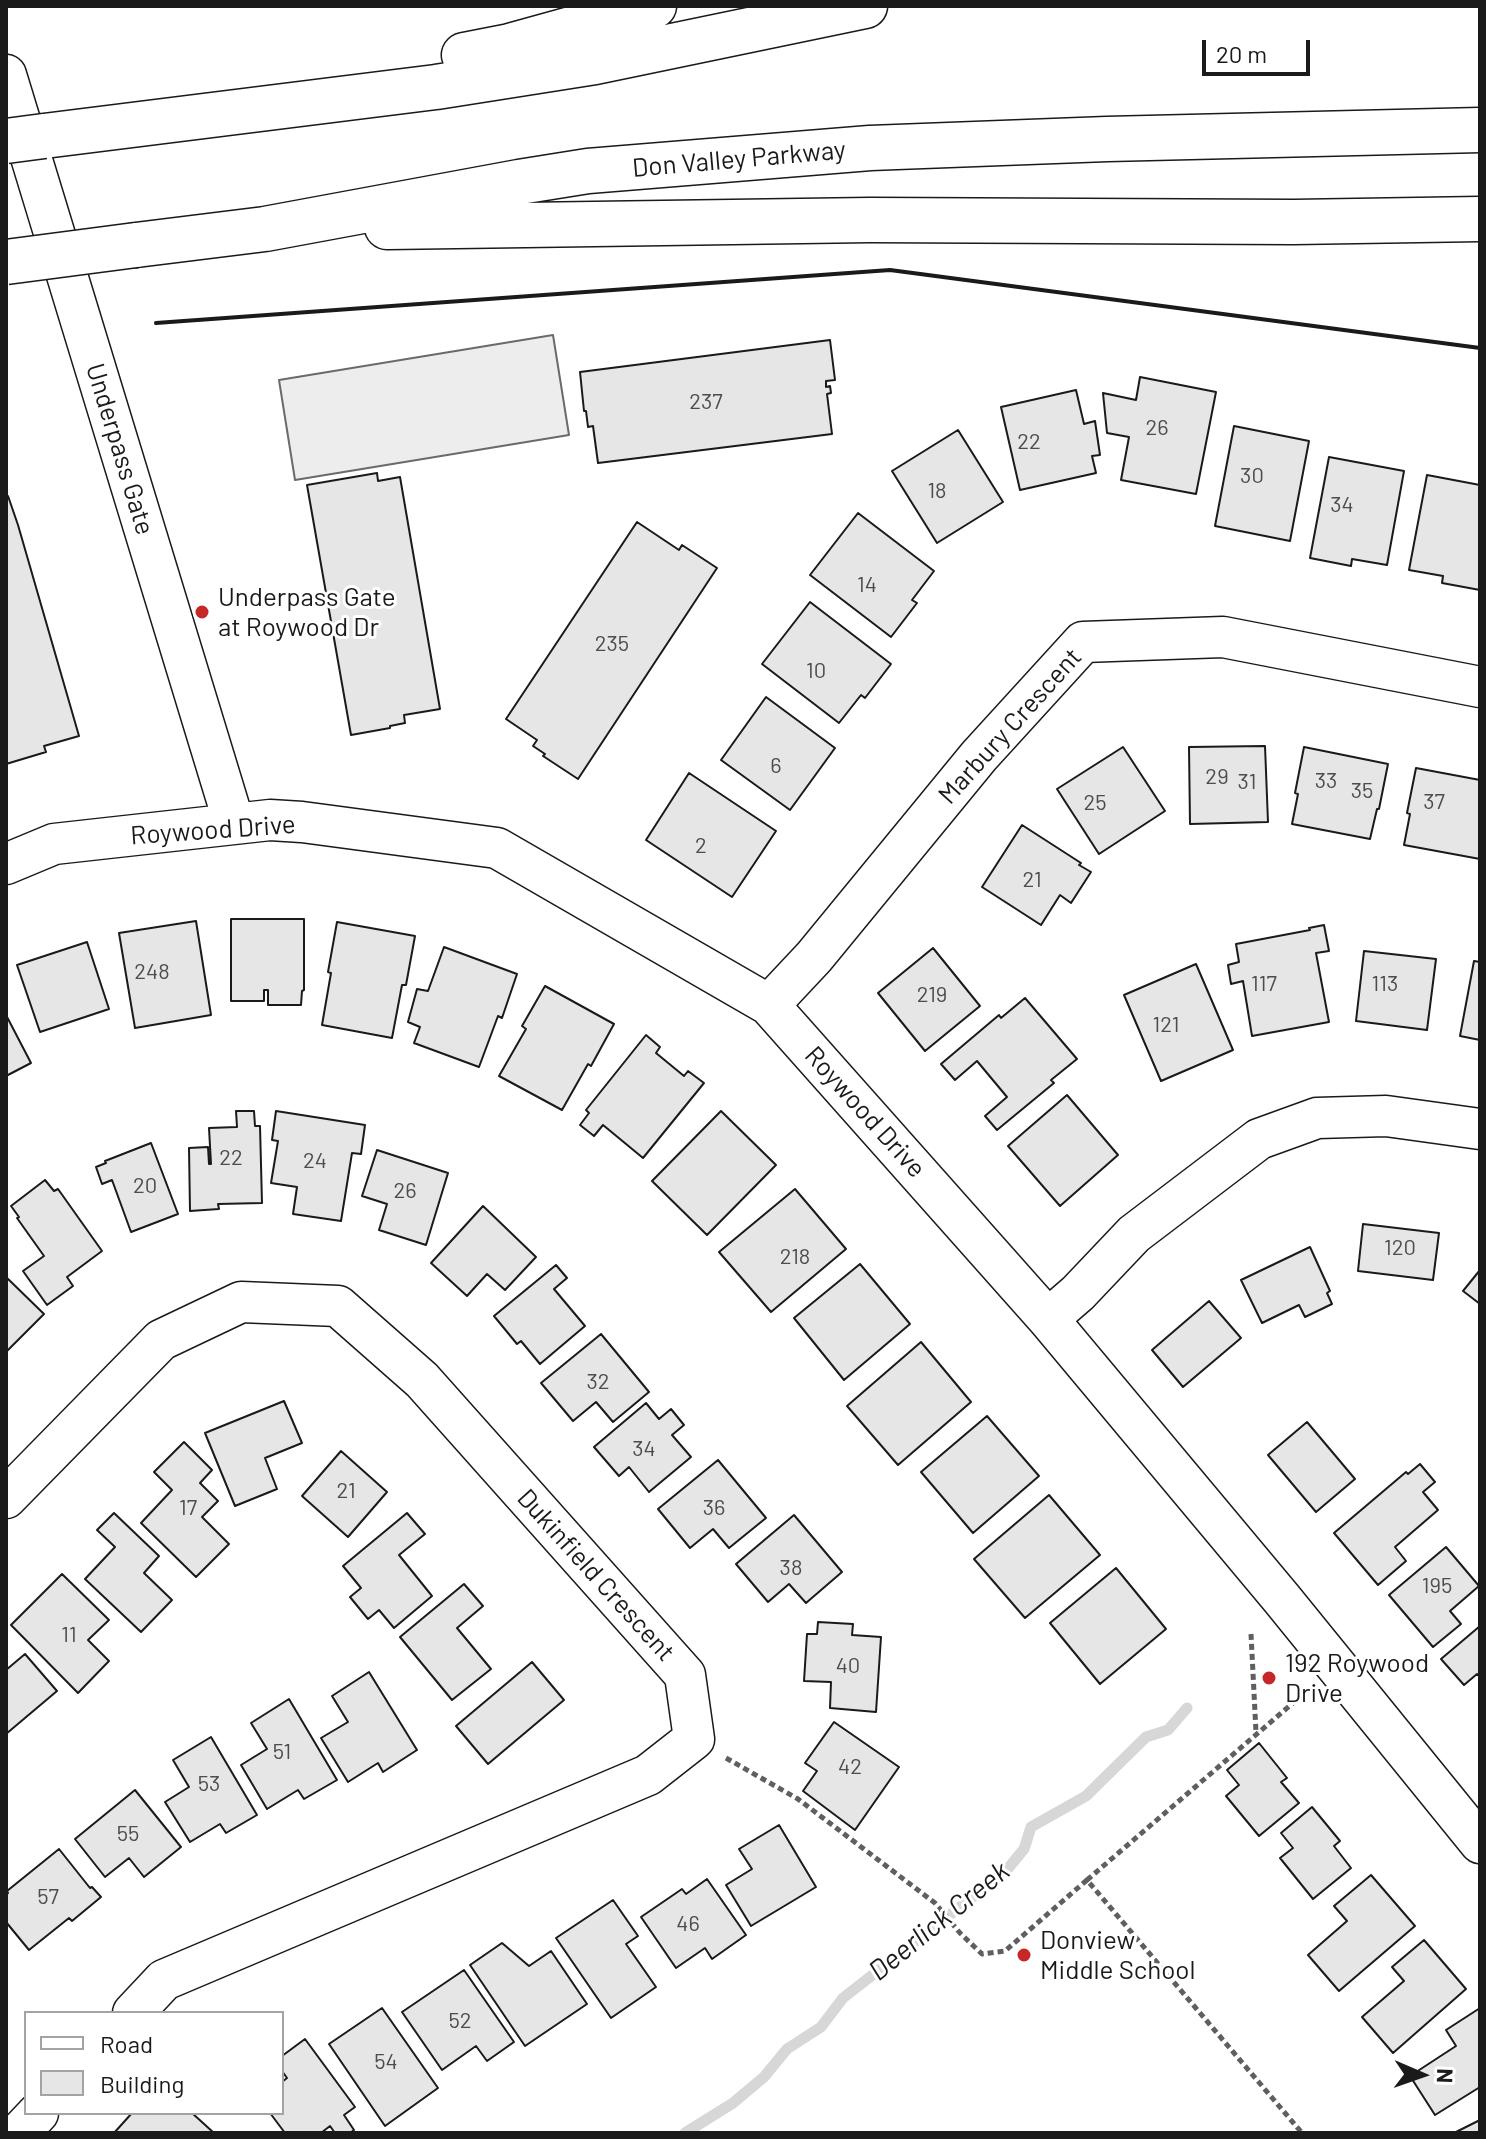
<!DOCTYPE html>
<style>
body{margin:0}
#map{position:relative;width:1486px;height:2139px;overflow:hidden;background:#fff;font-family:Barlow,sans-serif}
canvas{display:block}
.frame{position:absolute;inset:0;border:8px solid #1a1a1a;pointer-events:none}
.legend{position:absolute;left:24px;top:2011px;width:260px;height:104px;box-sizing:border-box;background:#fff;border:2px solid #a3a3a3;margin:0;padding:10px 14px;list-style:none;font-size:24px;color:#1a1a1a}
.legend li{display:flex;align-items:center;gap:16px;height:40px}
.legend b{width:40px;border:2px solid #a3a3a3}
.north{position:absolute;left:1382px;top:2035px;width:80px;height:80px;-webkit-text-stroke:6px #fff;paint-order:stroke;rotate:92deg;font-size:22px;font-weight:700;line-height:32px;text-align:center;color:#1a1a1a}
.north::after{content:'';display:block;margin:auto;width:28px;height:36px;background:#1a1a1a;clip-path:polygon(50% 0,100% 100%,50% 72%,0 100%)}
.scale{position:absolute;left:1202px;top:40px;width:108px;height:36px;box-sizing:border-box;border:4px solid #1a1a1a;border-top:0;padding-left:10px;font-size:24px;line-height:28px;white-space:nowrap;color:#1a1a1a;-webkit-text-stroke:6px #fff;paint-order:stroke}
</style>
<div id="map">
<canvas width="1486" height="2139"></canvas>
<div class="frame"></div>
<ul class="legend">
<li><b style="height:10px;background:#fff"></b>Road</li>
<li><b style="height:22px;background:#e6e6e6"></b>Building</li>
</ul>
<div class="north">N</div>
<div class="scale">20 m</div>
</div>
<script>
const c = document.querySelector('canvas').getContext('2d');
c.lineJoin = 'round';
function fillPath(path, color) {
  c.fillStyle = color;
  c.fill(path, 'evenodd');
}
function stroke(path, color, width, dash) {
  c.strokeStyle = color;
  c.lineWidth = width;
  c.lineCap = dash ? 'butt' : 'round';
  c.setLineDash(dash || []);
  c.stroke(path);
}
function drawText(font, color, halo, rows, align = 'center') {
  c.font = font + ' Barlow,sans-serif';
  c.lineWidth = 6;
  c.setLineDash([]);
  c.textBaseline = 'middle';
  c.strokeStyle = halo;
  c.fillStyle = color;
  for (const [text, x, y, turn = 0] of rows) {
    c.save();
    c.translate(x, y);
    c.rotate((+turn || 0) * Math.PI / 180);
    c.textAlign = isNaN(turn) ? turn : align;
    if (halo) c.strokeText(text, 0, 0);
    c.fillText(text, 0, 0);
    c.restore();
  }
}
const built = new Path2D(`
 M553 335 569 435 295 480 279 380Z`);
const stream = new Path2D(`
 M685 2133 733 2103 764 2077 787 2049 821 2027 843 1998 1006 1871 1024 1849 1031 1827 1086 1796 1146 1737 1168 1730 1187 1708`);
const building = new Path2D(`
 M830 340 835 380 826 381V387L830 386 831 393 827 394 832 434 598 463 593 426 588 427 586 411H584L580 372Z
 M1140 377 1216 392 1196 494 1121 480 1129 437 1107 433 1103 393 1136 400Z
 M1076 390 1084 424 1095 421 1100 455 1092 456 1096 473 1020 490 1001 407Z
 M1234 426 1309 441 1290 541 1215 526Z
 M958 430 1003 502 937 543 892 471Z
 M1329 457 1404 471 1387 565 1352 559 1351 566 1310 558Z
 M377 473 378 481 400 477 440 709 404 715 405 723 390 726V728L351 735 307 485Z
 M1427 475 1480 485V590L1442 583 1443 576 1409 570Z
 M6 496H8L18 525 79 736 44 746 46 752 6 764Z
 M858 513 934 571 912 600 917 603 891 637 810 575Z
 M637 522 679 550 682 545 717 568 578 779 543 756 545 754 533 746 537 740 506 719Z
 M810 602 891 664 865 698 861 695 839 723 762 664Z
 M766 697 835 748 790 810 721 760Z
 M1265 746 1268 822 1190 824 1189 747Z
 M1123 747 1165 811 1099 854 1057 789Z
 M1304 747 1388 764 1379 809H1377L1370 839 1292 824 1298 794 1295 793Z
 M1416 768 1480 780V859L1404 845 1410 814 1407 813Z
 M689 773 776 831 732 897 646 840Z
 M1022 825 1081 863 1079 865 1091 872 1071 903 1060 895 1041 925 982 887Z
 M231 919H304V990L302 991 301 1005H268V990H264V1001H231Z
 M196 921 211 1015 135 1028 119 933Z
 M337 922 415 936 406 985H402L392 1038 322 1025 331 973 328 972Z
 M1324 925 1329 951 1316 953 1329 1022 1252 1036 1243 981 1231 984 1228 965 1239 962 1236 944 1310 930 1309 928Z
 M87 942 109 1009 40 1032 17 965Z
 M444 947 517 974 502 1018 498 1016 479 1067 414 1043 420 1027 408 1022 417 989 428 991Z
 M933 948 980 1006 925 1051 878 993Z
 M1364 951 1436 959 1427 1030 1356 1021Z
 M1474 961 1480 962V1040L1460 1036Z
 M1196 964 1233 1050 1161 1081 1124 995Z
 M545 986 614 1024 591 1066 588 1064 562 1110 499 1076 526 1029 522 1026Z
 M1025 998 1077 1059 1051 1080 1054 1083 997 1130 985 1116 1007 1097 977 1061 955 1080 941 1064 999 1015 1001 1018Z
 M6 1015 31 1063 6 1076Z
 M646 1035 660 1047 656 1053 684 1076 688 1071 704 1083 643 1158 603 1125 594 1136 580 1125 589 1113 586 1110Z
 M1067 1095 1118 1155 1060 1206 1008 1146Z
 M236 1111H254L255 1126H260L262 1203 218 1204 219 1209 190 1211 189 1148 208 1147 209 1164H211L209 1128 237 1127Z
 M276 1111 365 1125 361 1154 352 1153 341 1221 293 1214 297 1187 271 1183 278 1141 272 1140Z
 M721 1111 776 1165 707 1235 652 1181Z
 M151 1143 178 1214 131 1232 112 1180 102 1184 96 1167 106 1163 105 1161Z
 M377 1150 448 1173 426 1245 379 1230 387 1204 362 1196Z
 M45 1180 54 1191 58 1189 102 1251 67 1277 73 1286 47 1305 23 1271 44 1256 17 1218 19 1217 11 1206Z
 M795 1189 846 1249 771 1312 719 1252Z
 M483 1206 536 1257 505 1290 487 1274 467 1296 431 1263Z
 M1363 1224 1439 1233 1433 1280 1358 1271Z
 M1310 1247 1330 1291 1327 1293 1332 1304 1305 1317 1299 1305 1262 1323 1241 1280Z
 M860 1264 910 1324 844 1380 794 1318Z
 M556 1265 567 1278 554 1289 585 1326 540 1364 521 1341 517 1344 494 1316Z
 M1480 1270V1304L1463 1291Z
 M6 1277 44 1314 6 1352Z
 M1209 1301 1241 1338 1183 1387 1152 1350Z
 M601 1334 649 1392 613 1422 596 1402 573 1421 541 1383Z
 M921 1342 971 1402 898 1465 847 1406Z
 M284 1401 302 1443 265 1458 277 1489 235 1506 205 1433Z
 M646 1403 659 1419 671 1409 684 1425 672 1435 691 1457 649 1492 629 1467 619 1476 594 1447Z
 M987 1416 1039 1476 973 1533 921 1472Z
 M1307 1422 1355 1479 1316 1512 1268 1455Z
 M184 1442 212 1470 200 1483 218 1501 202 1517 229 1544 196 1577 141 1523 172 1490 154 1472Z
 M341 1451 387 1492 348 1537 302 1496Z
 M718 1460 766 1518 729 1548 713 1529 690 1548 658 1509Z
 M1420 1464 1435 1482 1423 1492 1438 1510 1395 1547 1406 1561 1378 1585 1334 1533 1406 1472 1408 1474Z
 M1049 1495 1100 1555 1025 1618 974 1559Z
 M114 1513 159 1556 144 1573 172 1600 141 1632 85 1579 115 1547 97 1530Z
 M407 1513 425 1534 399 1555 432 1596 394 1628 379 1610 368 1619 350 1597 361 1588 343 1566Z
 M794 1515 842 1572 806 1603 789 1584 768 1602 736 1564Z
 M1446 1547 1479 1586 1450 1611 1461 1624 1433 1647 1389 1595Z
 M1116 1568 1166 1629 1100 1684 1050 1623Z
 M62 1574 109 1620 88 1640 109 1661 78 1693 11 1625Z
 M464 1584 483 1606 457 1628 491 1669 452 1700 400 1637Z
 M818 1622 853 1624 852 1635 881 1637 876 1712 830 1708 831 1682 804 1681 807 1634H817Z
 M1480 1626V1677L1477 1674 1464 1685 1441 1659Z
 M25 1654 57 1691 6 1734V1670Z
 M532 1662 564 1700 488 1764 456 1726Z
 M369 1672 417 1750 383 1772 378 1763 348 1782 321 1738 348 1722 332 1696Z
 M289 1699 337 1780 304 1799 298 1790 267 1809 241 1765 267 1749 251 1723Z
 M834 1722 899 1767 855 1830 803 1791 817 1771 805 1763Z
 M211 1737 257 1815 226 1833 220 1824 190 1842 165 1802 189 1787 173 1760Z
 M1259 1743 1287 1778 1281 1782 1299 1803 1259 1836 1226 1796 1239 1785 1227 1770Z
 M135 1790 181 1847 144 1877 129 1858 105 1877 75 1839Z
 M1312 1807 1340 1841 1334 1846 1351 1868 1313 1899 1280 1858 1293 1848 1281 1833Z
 M779 1825 816 1887 751 1926 726 1885 752 1869 739 1849Z
 M59 1849 90 1888 92 1887 101 1897 72 1921 69 1918 29 1950 6 1922V1895L8 1893 7 1891Z
 M1371 1875 1415 1926 1339 1991 1308 1955 1347 1921 1334 1906Z
 M707 1879 746 1935 712 1959 705 1948 676 1968 641 1917 682 1889 686 1894Z
 M613 1900 638 1936 626 1944 656 1987 611 2018 556 1938Z
 M1424 1940 1466 1989 1393 2053 1362 2017 1404 1981 1392 1967Z
 M502 1943 529 1966 551 1951 587 2004 525 2046 470 1965Z
 M464 1970 514 2042 487 2061 476 2046 442 2070 402 2012Z
 M382 2008 438 2088 385 2126 329 2044Z
 M1480 2008V2087L1435 2115 1410 2076 1456 2046 1446 2030Z
 M305 2039 355 2107 344 2115 354 2130 350 2133H335L330 2126 321 2133H285L270 2113H282V2082L287 2078 282 2071V2056Z
 M132 2113H192L214 2133H114Z
 M1480 2120V2133H1456V2132Z`);
const path = new Path2D(`
 M1251 1634 1256 1732
 M726 1758 798 1799 935 1903 960 1933 982 1954 1005 1951 1087 1880 1302 2133
 M1087 1880 1308 1690`);
const minor = new Path2D(`
 M6 75 234 823
 M6 864 54 844 270 820 302 822 497 848 769 1005 1048 1319 1282 1599 1480 1843
 M769 1005 814 957 979 756 1083 642 1223 637 1480 687
 M1048 1319 1078 1293 1134 1234 1259 1139 1317 1118 1386 1116 1480 1129
 M6 1498 161 1340 241 1302 338 1306 422 1380 685 1675 694 1739 648 1775 164 1980 133 2013
 M19 2133 38 2113`);
const highway = new Path2D(`
 M464 55 510 46 654 6
 M44 136 436 87 595 62 865 6
 M387 227 870 220 1294 222 1480 219
 M136 245 265 229 519 182 588 171 870 148 1107 139 1480 130`);
const highwayBridge = new Path2D(`
 M6 141 44 136
 M6 262 136 245`);
const wall = new Path2D(`
 M156 323 890 270 1480 348`);
const markers = [
 [202,612,8,"#c62828"],
 [1269,1678,8,"#c62828"],
 [1024,1955,8,"#c62828"]
];
const numberNames = [
 ["237",706,402],
 ["26",1157,428],
 ["22",1029,442],
 ["30",1252,476],
 ["18",937,491],
 ["34",1342,505],
 ["14",867,585],
 ["235",612,644],
 ["10",816,671],
 ["6",776,766],
 ["29",1217,777],
 ["33",1326,781],
 ["31",1247,782],
 ["35",1362,791],
 ["37",1434,802],
 ["25",1095,803],
 ["2",701,846],
 ["21",1032,880],
 ["248",152,972],
 ["117",1264,984],
 ["113",1385,984],
 ["219",932,995],
 ["121",1166,1025],
 ["22",231,1158],
 ["24",315,1161],
 ["20",145,1186],
 ["26",405,1191],
 ["120",1400,1248],
 ["218",795,1257],
 ["32",598,1382],
 ["34",644,1449],
 ["21",346,1491],
 ["17",188,1508],
 ["36",714,1508],
 ["38",791,1568],
 ["195",1437,1586],
 ["11",69,1635],
 ["40",848,1666],
 ["51",282,1752],
 ["42",850,1767],
 ["53",209,1784],
 ["55",128,1834],
 ["57",48,1897],
 ["46",688,1924],
 ["52",460,2021],
 ["54",386,2062]
];
const streetNames = [
 ["Don Valley Parkway",739,159,-5],
 ["Underpass Gate",120,449,73],
 ["Marbury Crescent",1010,726,-48],
 ["Roywood Drive",213,830,-4],
 ["Roywood Drive",865,1112,48],
 ["Dukinfield Crescent",596,1575,48]
];
const poiNames = [
 ["Underpass Gate",218,597],
 ["at Roywood Dr",218,627],
 ["192 Roywood",1285,1663],
 ["Drive",1285,1693],
 ["Donview",1040,1940],
 ["Middle School",1040,1970]
];
const waterNames = [
 ["Deerlick Creek",939,1921,-39]
];
fillPath(built, '#ededed');
stroke(built, '#6a6a6a', 2);
stroke(stream, '#d7d7d7', 11);
fillPath(building, '#e6e6e6');
stroke(building, '#1a1a1a', 2);
stroke(minor, '#1a1a1a', 43);
stroke(highway, '#1a1a1a', 47);
stroke(path, '#5f5f5f', 5, [6, 4]);
stroke(minor, '#fff', 40);
stroke(highway, '#fff', 44);
stroke(highwayBridge, '#1a1a1a', 47, []);
stroke(highwayBridge, '#fff', 44);
stroke(wall, '#1a1a1a', 4);
for (const [x, y, r, color] of markers) {
  const dot = new Path2D();
  dot.arc(x, y, r, 0, 2 * Math.PI);
  c.fillStyle = color;
  c.fill(dot);
  stroke(dot, '#fff', 3);
}
drawText('22px', '#4d4d4d', null, numberNames);
drawText('26px', '#1a1a1a', '#fff', streetNames);
drawText('26px', '#1a1a1a', '#fff', poiNames, 'left');
drawText('italic 28px', '#1a1a1a', '#fff', waterNames);
</script>
